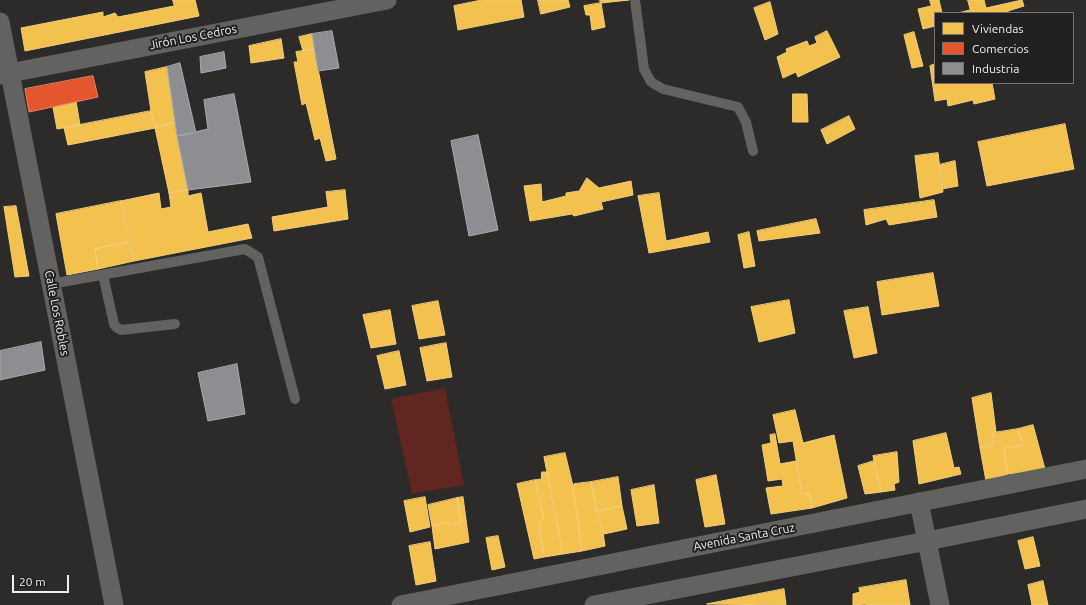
<!DOCTYPE html>
<meta charset="utf-8">
<style>
body{margin:0}
#map{position:relative;width:1086px;height:605px;overflow:hidden;background:#2c2b2a;font-family:Ubuntu,sans-serif}
canvas{display:block}
.legend{position:absolute;left:934px;top:12px;width:140px;height:72px;box-sizing:border-box;background:#232020;border:1px solid #757272;margin:0;padding:5px 7px;list-style:none;font-size:12px;color:#f0eeee}
.legend li{display:flex;align-items:center;gap:8px;height:20px}
.legend b{width:20px;border:1px solid #757272}
.scale{position:absolute;left:12px;top:575px;width:57px;height:18px;box-sizing:border-box;border:2px solid #f0eeee;border-top:0;padding-left:5px;font-size:12px;line-height:14px;white-space:nowrap;color:#f0eeee;-webkit-text-stroke:3px #232020;paint-order:stroke}
</style>
<div id="map">
<canvas width="1086" height="605"></canvas>
<ul class="legend">
<li><b style="height:11px;background:#f2c14e"></b>Viviendas</li>
<li><b style="height:11px;background:#e4572e"></b>Comercios</li>
<li><b style="height:11px;background:#8d8d92"></b>Industria</li>
</ul>
<div class="scale">20 m</div>
</div>
<script>
const c = document.querySelector('canvas').getContext('2d');
c.lineJoin = 'round';
function fillPath(path, color) {
  c.fillStyle = color;
  c.fill(path, 'evenodd');
}
function stroke(path, color, width, dash) {
  c.strokeStyle = color;
  c.lineWidth = width;
  c.lineCap = dash ? 'butt' : 'round';
  c.setLineDash(dash || []);
  c.stroke(path);
}
function drawText(font, color, halo, rows, align = 'center') {
  c.font = font + ' Ubuntu,sans-serif';
  c.lineWidth = 4;
  c.setLineDash([]);
  c.textBaseline = 'middle';
  c.strokeStyle = halo;
  c.fillStyle = color;
  for (const [text, x, y, turn = 0] of rows) {
    c.save();
    c.translate(x, y);
    c.rotate((+turn || 0) * Math.PI / 180);
    c.textAlign = isNaN(turn) ? turn : align;
    if (halo) c.strokeText(text, 0, 0);
    c.fillText(text, 0, 0);
    c.restore();
  }
}
const green = new Path2D(`
 M445 388 464 485 412 494 391 399Z`);
const homes = new Path2D(`
 M173 0H195L199 16 25 51 21 28 103 12V17L115 13 118 17 174 6Z
 M482 0H521L524 17 458 30 454 6Z
 M538 0H568L570 7 541 14Z
 M600 0H629L601 3Z
 M930 0H939L942 13H935V26L923 29 918 9 931 6Z
 M968 0H984L986 8 1022 0 1024 6 1008 11V13H958L970 10Z
 M770 2 778 34 765 40 754 8Z
 M601 3 605 27 592 30 590 15H586L584 6Z
 M827 31 840 57 798 77 796 72 783 78 777 57 787 52 786 49 807 41 809 46 817 43 815 37Z
 M914 32 923 66 912 68 904 35Z
 M312 34 314 49 303 51 299 37Z
 M281 39 284 58 251 63 249 46Z
 M314 49 336 159 326 161 320 138 315 140 306 103 302 105 294 62H298L296 52Z
 M935 64V83H992L995 99 974 104 973 100 948 106 947 99 935 101 930 66Z
 M167 67 176 122 155 128 151 111 145 72Z
 M793 94H807L808 122H793Z
 M76 101 80 125 57 129 53 107Z
 M151 111 155 128 68 145 64 128Z
 M849 116 855 129 827 144 821 130Z
 M176 122 177 136 188 190 169 193 155 128Z
 M1065 124 1074 169 987 186 978 142Z
 M938 153 943 192 920 198 915 156Z
 M955 161 958 186 942 189 939 165Z
 M587 178 599 188 631 181 633 195 601 202 603 209 574 216 572 214 530 221 524 186 541 184 542 202 566 196V193L579 191Z
 M188 190V196L201 193 208 232 248 224 252 238 134 261 121 201 159 193 161 209 171 207 169 193Z
 M345 190 348 219 274 231 272 217 328 207 326 192Z
 M659 193 666 241 708 232 710 242 649 253 638 196Z
 M934 200 937 217 889 225 886 219 866 225 864 210Z
 M121 201 129 242 95 249 98 269 67 275 56 214Z
 M16 206 29 276 15 277 4 207Z
 M816 219 820 233 759 241 757 231Z
 M749 232 755 266 744 268 738 235Z
 M129 242 134 261 98 269 95 249Z
 M933 273 939 306 882 315 877 282Z
 M789 300 795 333 759 342 751 307Z
 M438 301 445 335 419 339 412 306Z
 M868 307 877 353 854 358 844 311Z
 M390 310 396 344 371 348 363 315Z
 M446 343 452 377 427 381 420 348Z
 M399 351 406 385 385 389 377 356Z
 M991 393 996 432 993 433 994 445 980 448 972 398Z
 M795 410 803 443 834 435 847 498 812 508 809 493 802 494 793 441 779 443 773 415Z
 M1033 425 1045 469 1008 474 1004 448 1023 445 1018 429Z
 M1018 429 1023 445 1004 448 1008 474 986 481 980 448 994 445 993 433Z
 M946 433 954 468 959 467 961 474 919 484 913 441Z
 M775 434 780 464 796 461 802 494 809 493 812 508 771 514 766 488 783 486 782 479 768 481 762 445 771 443 770 435Z
 M897 452 899 482 894 484 895 490 881 492 873 456Z
 M565 453 573 486 582 551 563 554 544 457Z
 M874 461 881 492 865 494 858 466Z
 M542 472H547L563 554 544 557 539 522 544 519 535 480 541 479Z
 M716 475 725 524 705 527 696 480Z
 M618 477 622 506 597 512 591 482Z
 M535 480 544 519 539 522 544 557 534 559 517 484Z
 M591 482 597 512 603 532 605 546 582 551 573 486 574 484Z
 M654 485 659 523 637 526 631 490Z
 M425 497 430 527 410 532 404 501Z
 M463 497 469 542 435 549 432 526 448 522 449 525 461 523 457 498Z
 M457 498 461 523 449 525 448 522 432 526 428 505Z
 M622 506 627 529 604 534 597 512Z
 M498 536 505 567 492 570 486 538Z
 M1033 537 1040 566 1025 569 1018 541Z
 M430 542 436 581 416 585 409 546Z
 M906 580 910 605H866V604L853 605V594L860 592 859 588Z
 M1043 581 1048 605H1032L1028 585Z
 M784 589 786 605 707 604Z`);
const shops = new Path2D(`
 M93 76 98 97 29 112 25 89Z`);
const industry = new Path2D(`
 M332 31 339 68 318 71 312 34Z
 M224 52 226 68 201 73 200 57Z
 M180 63 196 133 177 136 167 67Z
 M234 94 251 182 188 190 177 136 208 129 204 100Z
 M478 135 498 230 469 236 451 141Z
 M41 342 45 370 0 380V351Z
 M237 364 245 414 208 421 198 373Z`);
const lane = new Path2D(`
 M635 0 644 69 651 82 663 89 738 107 746 122 753 151
 M103 275 114 324 116 327 121 330 175 324
 M51 284 245 249 258 257 295 399`);
const street = new Path2D(`
 M0 22 114 605
 M0 75 387 0
 M919 502 940 605
 M401 605 1086 469
 M594 605 927 541 1086 509`);
const streetNames = [
 ["Jirón Los Cedros",193,37,-11],
 ["Calle Los Robles",57,313,79],
 ["Avenida Santa Cruz",744,537,-11]
];
fillPath(green, '#612620');
fillPath(homes, '#f2c14e');
stroke(homes, '#f1ce7e', 1);
fillPath(shops, '#e4572e');
stroke(shops, '#e88468', 1);
fillPath(industry, '#8d8d92');
stroke(industry, '#abaaae', 1);
stroke(lane, '#626261', 10);
stroke(street, '#626261', 19);
drawText('12px', '#f0eeee', '#232020', streetNames);
</script>
